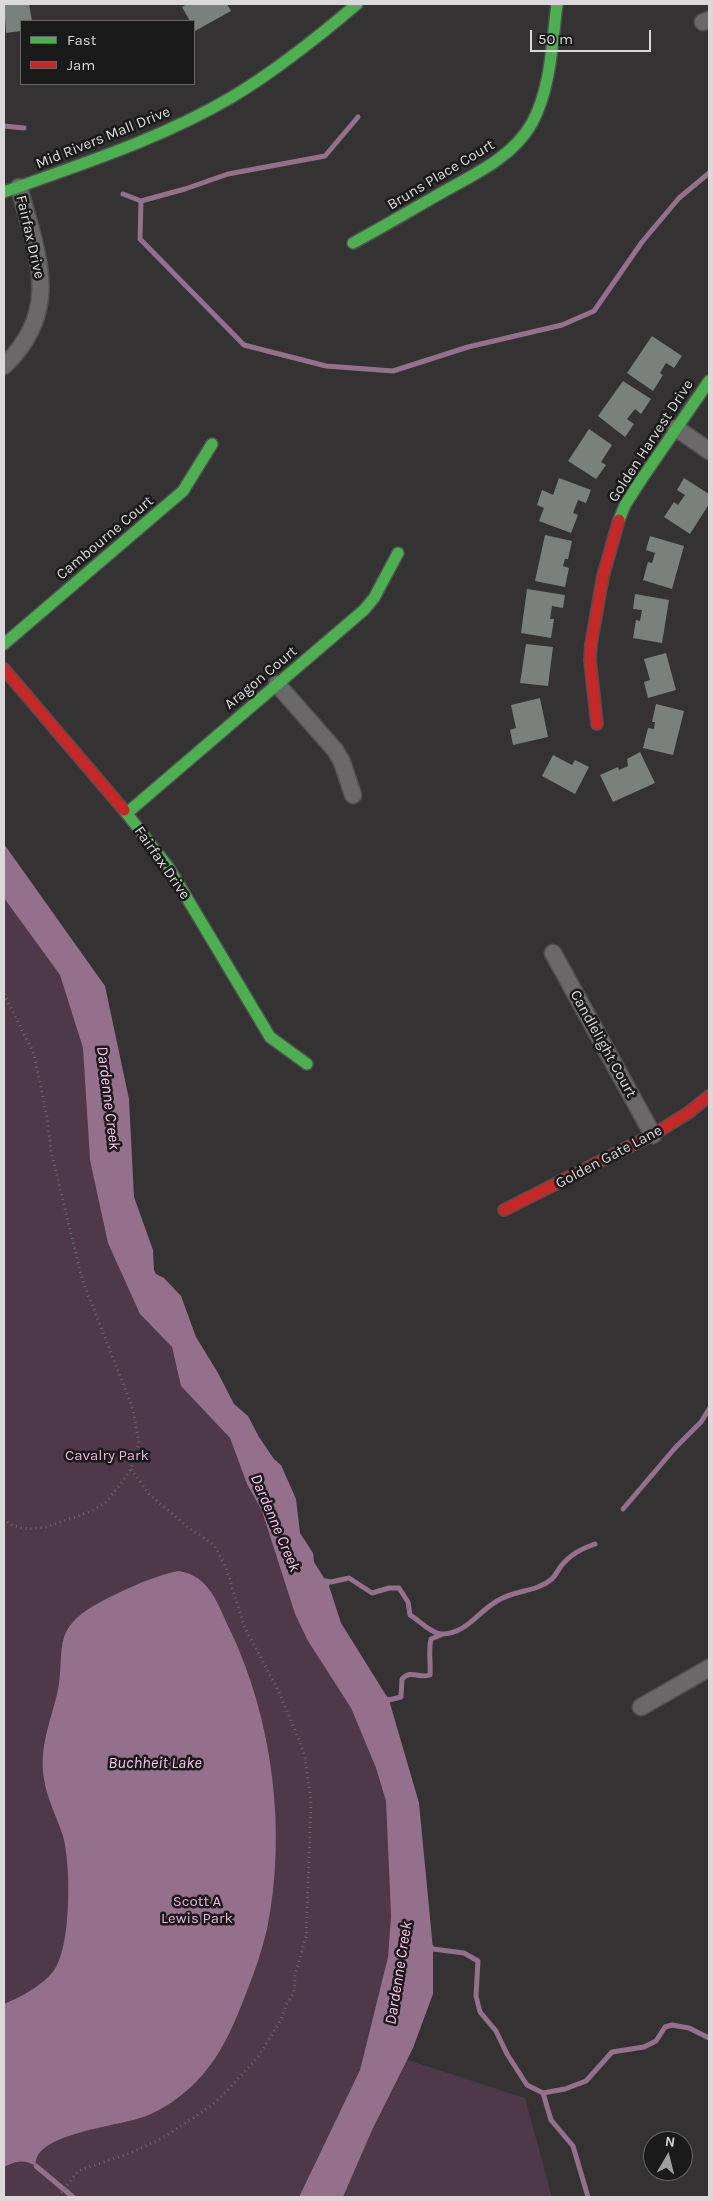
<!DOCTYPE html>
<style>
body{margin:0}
#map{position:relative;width:713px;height:2201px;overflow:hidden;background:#343233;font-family:Karla,sans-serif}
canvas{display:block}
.frame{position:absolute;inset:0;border:5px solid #dad8d9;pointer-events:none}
.legend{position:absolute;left:20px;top:20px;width:175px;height:65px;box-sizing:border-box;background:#1b1a1b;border:1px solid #676667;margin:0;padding:6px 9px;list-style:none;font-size:15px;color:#dad8d9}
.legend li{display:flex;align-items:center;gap:10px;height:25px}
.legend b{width:25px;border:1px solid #676667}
.north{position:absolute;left:643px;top:2131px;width:50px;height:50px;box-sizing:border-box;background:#1b1a1b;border:1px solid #676667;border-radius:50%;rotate:8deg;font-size:14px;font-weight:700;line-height:20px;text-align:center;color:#dad8d9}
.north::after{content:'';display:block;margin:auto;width:18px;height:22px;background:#a09e9f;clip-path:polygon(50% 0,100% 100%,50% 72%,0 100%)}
.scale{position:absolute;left:530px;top:30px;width:121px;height:22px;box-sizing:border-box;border:2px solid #dad8d9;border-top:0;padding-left:6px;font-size:15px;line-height:18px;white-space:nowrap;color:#dad8d9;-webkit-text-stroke:4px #1b1a1b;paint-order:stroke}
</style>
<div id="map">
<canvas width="713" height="2201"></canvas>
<div class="frame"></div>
<ul class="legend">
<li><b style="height:6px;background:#4caf50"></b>Fast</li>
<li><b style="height:6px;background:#c62828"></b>Jam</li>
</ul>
<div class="north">N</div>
<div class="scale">50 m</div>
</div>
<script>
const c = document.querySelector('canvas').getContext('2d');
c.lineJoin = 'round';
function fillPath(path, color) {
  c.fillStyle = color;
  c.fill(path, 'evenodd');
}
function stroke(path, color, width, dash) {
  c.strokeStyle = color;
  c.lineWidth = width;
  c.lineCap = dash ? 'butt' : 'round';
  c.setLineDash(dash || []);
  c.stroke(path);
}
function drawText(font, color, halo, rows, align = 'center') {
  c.font = font + ' Karla,sans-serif';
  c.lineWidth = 5;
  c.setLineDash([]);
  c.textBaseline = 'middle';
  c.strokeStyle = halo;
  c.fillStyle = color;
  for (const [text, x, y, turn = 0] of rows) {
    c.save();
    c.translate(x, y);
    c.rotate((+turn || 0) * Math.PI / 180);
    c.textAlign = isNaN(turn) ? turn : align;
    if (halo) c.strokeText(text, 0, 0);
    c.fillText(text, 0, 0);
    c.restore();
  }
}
const green = new Path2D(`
 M4 898 60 975 83 1048 90 1160 140 1314 172 1347 181 1386 230 1438 247 1484 262 1511 295 1614 308 1641 351 1708 376 1768 386 1801 391 1916 388 1957 360 2070 299 2197H4Z
 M396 2056 525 2098 552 2197H310Z`);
const water = new Path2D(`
 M4 844 105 986 129 1099 134 1197 153 1250 154 1270 156 1274 164 1278 181 1296 196 1337 218 1373 234 1404 248 1416 259 1437 274 1459 281 1465 296 1499 300 1533 313 1553 314 1562 324 1578 331 1582 329 1586 341 1623 389 1700 419 1803 433 1949V1994L413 2048 372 2130 343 2197H299L360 2070 388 1957 391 1916 386 1801 376 1768 351 1708 308 1641 295 1614 262 1511 247 1484 230 1438 181 1386 172 1347 140 1314 108 1243 90 1160 83 1048 60 975 4 898Z
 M179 1571C210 1576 218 1605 230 1630 273 1720 287 1832 267 1929 262 1950 255 1971 247 1991 237 2017 226 2045 208 2068 193 2088 169 2107 146 2116 123 2126 31 2133 36 2166 23 2159 17 2161 4 2167V2004C21 1997 46 1984 56 1967 71 1941 71 1865 63 1836 57 1817 47 1799 44 1779 39 1748 50 1723 57 1694 62 1675 59 1653 64 1637 66 1630 73 1621 79 1616 96 1601 156 1574 179 1571Z`);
const stream = new Path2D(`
 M4 126 24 128
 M123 194 141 201 185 189 228 174 325 156 358 117
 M141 201 140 239 244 345 326 366 393 371 468 347 562 325 594 311 642 242 679 198 709 173
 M623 1509 675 1448 701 1422 709 1409
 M326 1581 331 1582 349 1578 372 1593 389 1588H399L408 1602 410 1615C419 1620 431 1634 442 1634 466 1634 479 1611 497 1601 516 1589 535 1593 552 1579 556 1575 558 1570 561 1566 571 1554 581 1549 595 1544
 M384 1698 389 1700 401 1697 402 1679C411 1669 420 1679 430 1675 431 1662 428 1652 431 1639L441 1635
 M429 1945 433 1949 464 1953 478 1961 476 1996 480 2012 496 2031 507 2054 527 2085 543 2093 565 2089 586 2081 612 2052 644 2047 656 2041 665 2027 672 2025 689 2028 709 2038
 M543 2093 551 2120 573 2146 588 2197
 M36 2166 73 2197`);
const building = new Path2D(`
 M4 4H29L32 21H21V31L6 33Z
 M187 4H227L231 11 195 31 194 21H190L182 7Z
 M652 336 682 356 674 368 666 363 660 373 663 375 653 391 627 373Z
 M623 381 651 399 641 414 635 409 627 419 634 424 625 437 598 416Z
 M589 429 612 445 601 462 606 465 596 479 568 461Z
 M559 478 591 490 586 503 578 500 573 513 578 515 571 533 539 521 544 508 537 505 542 490 553 495Z
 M684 478 709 494V504L690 534 664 517 674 502 678 505 685 495 677 490Z
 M545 535 572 541 568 559H565L563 566 569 568 565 587 535 581Z
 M650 536 684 546 672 589 643 580 648 562 652 563 655 553 646 550Z
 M527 589 565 595 563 608 552 606 550 619H554L551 638 521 633Z
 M635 594 669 600 662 643 633 638 636 620 640 621 642 610 633 609Z
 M526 644 553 647 548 686 520 683Z
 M666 653 676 690 648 698 644 682 650 680 644 659Z
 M540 698 548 737 513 745 510 730 516 728 511 705Z
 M656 704 684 711 673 755 643 748 648 728 654 729 655 722H652Z
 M640 752 655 783 613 802 600 775 618 767 619 770 628 766 627 759Z
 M553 755 572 765 575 760 589 767 575 794 542 776Z`);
const path = new Path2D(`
 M4 994 34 1054 47 1117 51 1151 82 1279 133 1409 139 1443 131 1469 119 1486 107 1501 92 1511 46 1527 29 1529 13 1526 4 1519
 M58 2197 78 2171 133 2152 166 2136 212 2105 225 2093 257 2058 281 2020 286 2005 294 1992 295 1975 306 1937 311 1801 305 1758 301 1744 277 1688 244 1626 226 1567 214 1545 189 1528 149 1494 131 1469`);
const street = new Path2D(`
 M703 22 709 20
 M4 366C63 309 37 255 19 187
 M676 428 709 451
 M277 684 335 750 342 762 353 795
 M553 953 653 1135
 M641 1707 709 1668`);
const fast = new Path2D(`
 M4 192C81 164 161 139 232 97 277 70 317 38 357 4
 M353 243C381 228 408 212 436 196 470 176 512 159 532 123 551 88 552 43 557 4
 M619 520 625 505 641 480 709 381
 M4 644 183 491 212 444
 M124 810 169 868 270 1037 307 1064
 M127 813 364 610 374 598 398 553`);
const jam = new Path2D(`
 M4 669 124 810
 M597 724 590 660 591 644 603 576 619 520
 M504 1210 654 1134 688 1113 709 1096`);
const streetNames = [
 ["Mid Rivers Mall Drive",103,138,-22],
 ["Bruns Place Court",441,175,-31],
 ["Fairfax Drive",30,237,77],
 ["Golden Harvest Drive",651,441,-57],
 ["Cambourne Court",105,538,-40],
 ["Aragon Court",261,678,-40],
 ["Fairfax Drive",162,863,55],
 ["Candlelight Court",603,1044,61],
 ["Golden Gate Lane",609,1157,-28]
];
const parkNames = [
 ["Cavalry Park",107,1456],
 ["Scott A",197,1902],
 ["Lewis Park",197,1919]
];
const waterNames = [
 ["Dardenne Creek",108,1098,83],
 ["Dardenne Creek",275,1523,67],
 ["Buchheit Lake",155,1763],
 ["Dardenne Creek",399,1973,-81]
];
fillPath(green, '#4e3849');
fillPath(water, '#94708c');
stroke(stream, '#94708c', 5);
fillPath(building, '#7a817c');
stroke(street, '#515051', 19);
stroke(fast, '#515051', 14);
stroke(jam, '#515051', 14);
stroke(path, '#6d6b6c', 3, [1, 4]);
stroke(street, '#6a6869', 16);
stroke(fast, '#4caf50', 11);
stroke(jam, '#c62828', 11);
drawText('15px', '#dad8d9', '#1b1a1b', streetNames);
drawText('15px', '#ecb0e0', '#1b1a1b', parkNames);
drawText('italic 16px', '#fdc0f1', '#1b1a1b', waterNames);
</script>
